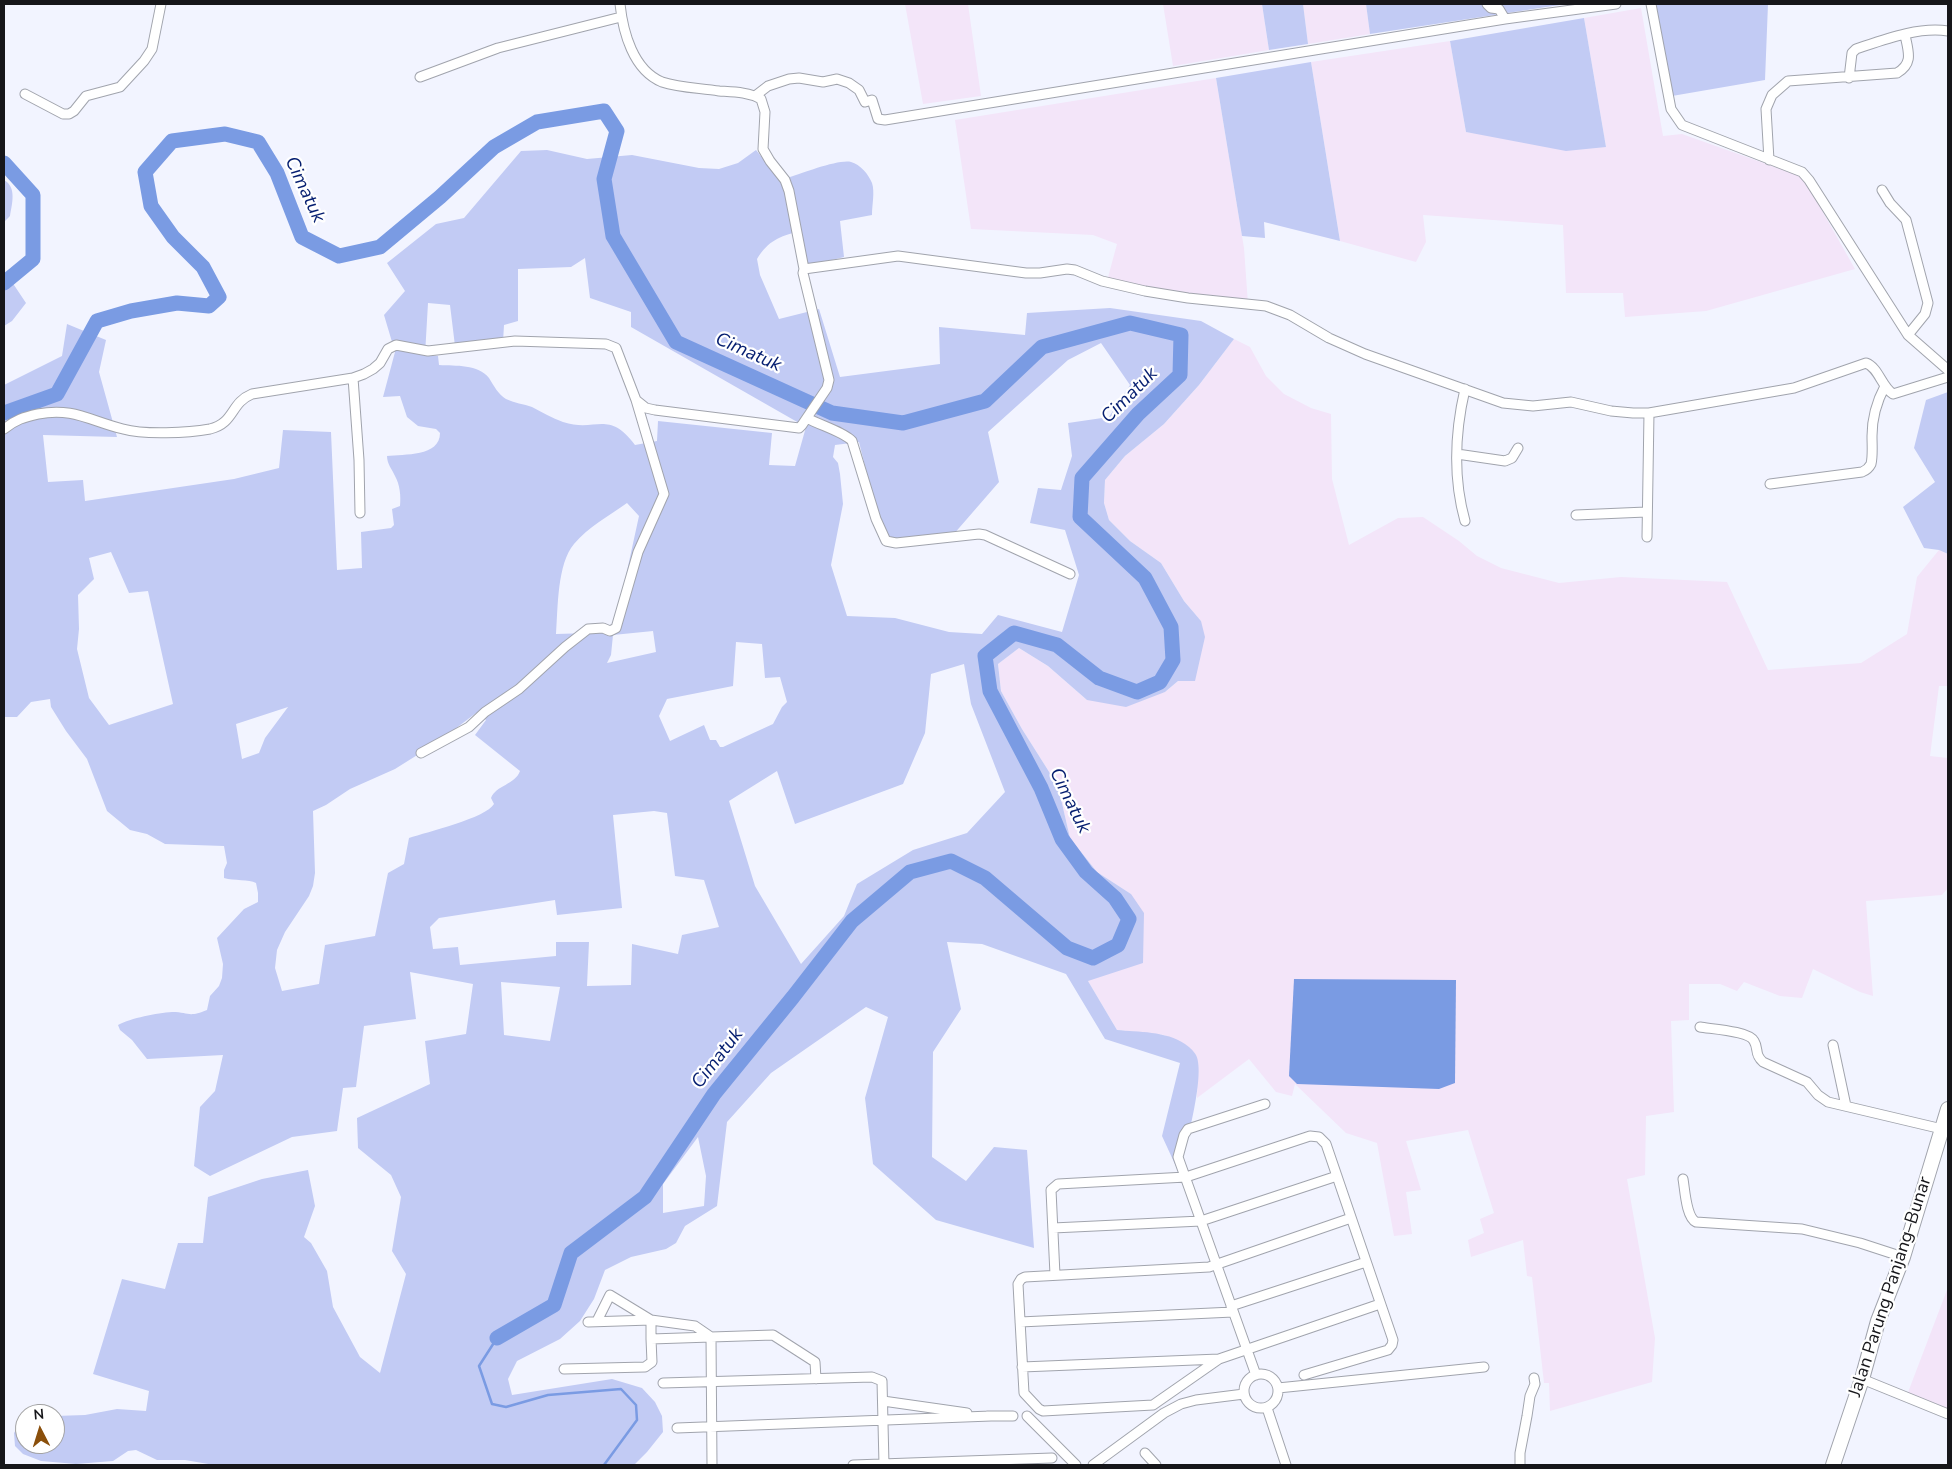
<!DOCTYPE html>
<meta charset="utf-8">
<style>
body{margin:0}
#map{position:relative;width:1952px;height:1469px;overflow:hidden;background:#f2f4ff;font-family:"Nunito Sans",sans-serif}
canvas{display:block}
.frame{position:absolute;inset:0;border:5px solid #16161a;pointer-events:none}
.north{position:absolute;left:15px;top:1404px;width:50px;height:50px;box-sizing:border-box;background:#fff;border:1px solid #a2a2a3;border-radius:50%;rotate:355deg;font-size:14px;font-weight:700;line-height:20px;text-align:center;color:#16161a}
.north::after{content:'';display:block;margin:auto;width:18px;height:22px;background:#8a4f0b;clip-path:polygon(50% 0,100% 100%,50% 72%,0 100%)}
</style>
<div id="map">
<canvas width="1952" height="1469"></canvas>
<div class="frame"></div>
<div class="north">N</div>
</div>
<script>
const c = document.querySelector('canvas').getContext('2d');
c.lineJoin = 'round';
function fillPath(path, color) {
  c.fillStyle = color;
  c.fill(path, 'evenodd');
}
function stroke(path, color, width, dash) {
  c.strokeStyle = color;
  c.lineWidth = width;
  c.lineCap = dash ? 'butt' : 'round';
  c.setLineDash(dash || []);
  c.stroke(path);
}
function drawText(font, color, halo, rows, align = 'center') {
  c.font = font + ' "Nunito Sans",sans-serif';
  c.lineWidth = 4.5;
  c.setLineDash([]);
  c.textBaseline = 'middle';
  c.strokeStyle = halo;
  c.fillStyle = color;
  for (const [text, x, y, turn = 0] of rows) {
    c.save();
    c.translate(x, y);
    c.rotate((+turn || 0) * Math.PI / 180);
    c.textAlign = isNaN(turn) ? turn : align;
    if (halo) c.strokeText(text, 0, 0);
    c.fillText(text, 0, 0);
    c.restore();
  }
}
const industrial = new Path2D(`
 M905 4H968L981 96 923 104Z
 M1163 4H1262L1269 50 1173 66Z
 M1303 4H1366L1370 34 1308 44Z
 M1641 8 1663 136 1682 134 1803 177 1855 269 1706 311 1625 317 1623 293H1566L1563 225 1423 215 1426 242 1416 262 1340 241 1311 62 1450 41 1466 132 1606 147 1584 18Z
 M1216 78 1244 248 1248 304 1107 281 1117 244 1093 235 971 229 955 120Z
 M1234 339 1250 347 1266 376 1284 394 1311 408 1331 414 1332 479 1349 545 1398 518 1423 517 1459 541 1477 556 1501 568 1559 583 1621 577 1727 582 1768 670 1861 663 1907 634 1917 577 1939 550 1948 554V686H1939L1930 756 1948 758V888L1942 895 1866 901 1873 996 1860 992 1813 969 1802 998 1780 996 1744 982 1737 991 1720 984H1689V1020L1671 1021 1674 1112 1646 1116 1645 1175 1627 1179 1655 1338 1652 1382 1550 1411 1549 1383H1544L1532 1277 1527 1276 1523 1240 1471 1257 1468 1240 1484 1233 1480 1219 1494 1213 1468 1130 1406 1141 1421 1190 1406 1192 1412 1234 1394 1236 1377 1143 1346 1133 1295 1084 1292 1096 1276 1092 1249 1059 1197 1098 1198 1066 1196 1055 1184 1044 1164 1035 1117 1030 1088 981 1131 894 1097 872 1070 838 1058 786 1022 729 1001 691 998 664 1019 648 1048 666 1087 700 1165 692 1178 681 1201 621 1184 601 1161 563 1130 541 1109 520 1104 503 1105 480 1125 456 1164 424 1199 385Z
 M1947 1290 1948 1291V1412L1907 1395Z`);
const green = new Path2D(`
 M1262 4H1303L1308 44 1269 50Z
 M1366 4H1566L1370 34Z
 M1656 4H1768L1765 80 1672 96Z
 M1584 18 1606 147 1566 151 1466 132 1450 41Z
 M1311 62 1340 241 1264 222 1265 238 1242 236 1216 78Z
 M547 150 587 159 632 155 699 168 719 169 738 163 756 150C765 161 775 175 790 177 803 173 839 159 851 162 860 164 869 175 872 183 875 192 872 205 872 215L840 221 844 257 808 266 799 231C779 237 769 240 757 259L760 275 779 319 819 309 840 377 940 364 939 327 1025 335 1027 313 1110 308 1201 321 1234 339 1199 385 1164 424 1125 456 1105 480 1104 503 1109 520 1130 541 1161 563 1184 601 1201 621 1205 637 1195 681H1178L1165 692 1126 707 1087 700 1048 666 1019 648 998 664 1001 691 1022 729 1058 786 1070 838 1097 872 1131 894 1144 913 1143 963 1088 981 1117 1030C1138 1032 1166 1031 1185 1044 1188 1046 1194 1051 1196 1055 1206 1075 1185 1149 1179 1173L1162 1136 1180 1063 1105 1039 1066 974 982 944 947 942 961 1009 933 1052 932 1157 966 1181 994 1147 1027 1150 1034 1248 936 1220 873 1164 865 1098 888 1017 866 1007 771 1073 727 1122 717 1206 685 1226 676 1243 666 1249 631 1257 605 1270 594 1299 580 1321 560 1339 517 1361 508 1379 512 1395 612 1379 642 1388 655 1402 662 1416 663 1432 647 1452 634 1465H214L185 1460H157L136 1450 128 1451 113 1461 76 1464 41 1461 23 1454 15 1446 14 1433 19 1425 25 1423V1444H55V1416L85 1415 117 1409 146 1411 149 1391 93 1374 122 1279 165 1289 178 1243H203L208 1197 262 1179 308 1170 315 1206 304 1237 311 1243 327 1271 333 1307 360 1357 380 1373 406 1274 392 1251 401 1197 391 1175 358 1148 357 1118 430 1084 425 1041 466 1034 473 984 410 972 416 1019 364 1026 356 1087 343 1088 337 1131 292 1137 210 1176 194 1166 200 1107 215 1091 223 1055 147 1059 132 1040 120 1030 118 1025C131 1018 157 1013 172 1012 189 1012 188 1018 207 1010L210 996 219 986 222 978 223 964 217 938 244 909 258 902V893L256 883C249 879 234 881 224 878V870L227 863 224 846 165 844 147 834 130 830 107 811 87 759 66 731 51 707 50 699 31 702 17 717H4V385L62 356 67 324 106 340 99 372 117 437 43 435 48 482 83 480 85 501 234 479 279 468 283 430 331 432 337 570 362 568 361 532 391 528 394 525 392 509 400 506C401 496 400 485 395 476 392 469 387 464 387 456 404 454 440 457 440 433L436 429 418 426 407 417 400 396 383 397 395 352 384 315 405 291 387 263 436 224 464 218 521 151ZM585 258 590 298 631 312V327L806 427 795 466 769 465 772 433 658 421 657 441 635 445C608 409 596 433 563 422 552 418 542 412 532 407 524 404 514 403 506 399 498 394 494 386 489 378 478 364 456 366 439 365L438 356 425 355 428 303 450 305 455 346 503 342 504 325 518 321V269L571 267ZM1101 343 1130 385 1109 417 1068 423 1072 456 1061 490 1038 488 1030 523 1065 530 1079 575 1062 632 998 615 982 634 949 632 895 618 847 616 831 565 843 504 840 474 838 463 833 457 835 445 859 442 882 534 896 543 953 535 999 482 988 432 1068 360ZM627 503 639 516 613 635 605 631 590 633 556 634C558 608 557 564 574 544 588 527 609 516 627 503ZM111 552 129 593 148 591 173 704 109 725 89 698 77 649 79 629 78 595 94 579 89 558ZM653 631 656 652 607 663 611 655 613 635ZM736 642 762 644 765 678 780 677 787 702 782 707 773 724 723 747H720L716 740H710L704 725 670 741 659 716 667 699 733 686ZM964 664 971 704 1005 792 967 833 913 850 857 884 844 916 801 964 755 886 729 801 777 771 795 824 903 784 925 733 931 674ZM288 707 265 738 259 753 242 759 236 724ZM476 713H479L486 720 475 735 520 771C515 785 496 785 491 798L494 804C486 818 427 832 409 838L404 864 388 873 375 936 325 945 319 984 282 991 275 968 277 950 285 932 309 896 313 886 315 873 313 811 326 805 350 789 395 769 438 742ZM654 811 667 813 675 876 704 880 719 927 682 935 678 954 632 944 631 985 587 986 589 942H556V956L460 965 458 947 433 949 430 927 439 918 555 900 557 915 622 908 613 815ZM501 982 560 987 550 1041 504 1035ZM698 1137 706 1176 704 1206 663 1213V1184Z
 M4 180C17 187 12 204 10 216L4 222Z
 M4 270 26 303 12 321 4 326Z
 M1948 392V554L1939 550 1924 548 1903 507 1935 482 1914 448 1926 400Z`);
const water = new Path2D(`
 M1294 979 1456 980 1455 1083 1439 1089 1297 1084 1289 1076Z`);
const stream = new Path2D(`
 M497 1338 479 1366 492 1404 506 1407 548 1395 621 1389 636 1405 637 1420 604 1465`);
const river = new Path2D(`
 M4 163 33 195V259L4 283
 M4 413 57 394 97 321 131 311 177 303 209 306 219 297 203 267 173 237 151 206 145 172 172 141 225 134 258 142 277 173 302 237 339 256 380 247 440 197 494 147 537 122 604 111 617 131 604 179 613 236 676 342 832 413 903 423 985 401 1042 347 1130 323 1181 335 1180 375 1138 414 1082 478 1080 517 1145 578 1171 627 1173 660 1160 682 1137 692 1099 678 1057 645 1014 633 985 656 990 691 1041 788 1062 839 1086 872 1115 898 1129 919 1118 945 1093 958 1067 948 985 878 951 861 910 872 852 921 793 997 714 1094 645 1197 571 1253 554 1305 497 1338`);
const minor = new Path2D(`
 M620 4C623 32 633 70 662 82 680 88 701 88 719 91 734 92 748 92 761 99L765 112 763 149 770 161 785 180 789 191 804 269
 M1487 4 1491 8 1499 9 1505 19
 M1651 4 1671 109 1682 125 1802 172 1809 180 1908 335 1948 370
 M420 77 498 48 621 17
 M1849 78 1852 53 1856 49C1883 40 1919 26 1948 31
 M25 94 63 114H69L74 111 86 96 120 87 144 61 152 49 161 4
 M755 96 768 86 789 79 799 78 823 82 837 79 849 83 859 90 865 102 872 100 878 119 885 120 1505 19 1616 4
 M1769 160 1766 109 1772 95 1788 81 1897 73C1914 63 1908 51 1905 35
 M1882 190 1890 203 1906 220 1928 303 1925 314 1908 335
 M353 378 359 460 360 513
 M1465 389C1455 432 1453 478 1465 521
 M636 400 646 408 655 410 799 428 802 425 827 388 829 380 803 273 804 269 898 256 1026 273H1040L1067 269 1075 270 1102 281 1145 291 1188 298 1266 306 1290 315 1329 338 1365 354 1503 403 1533 406 1571 402 1611 411 1633 413H1649L1794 388 1866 363C1879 368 1881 386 1893 394L1948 377
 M807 418C819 425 844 432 852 441L876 519 886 541 896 543 979 534 985 535 1070 574
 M4 429C15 420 24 417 38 414 73 407 90 421 123 429 144 435 188 433 210 429 235 423 230 403 252 394L353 378 364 374 373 369 380 363 388 349 396 345 428 351 515 341 606 344 616 348 636 400 664 494 638 552 616 628 610 631 603 628 588 629 565 647 519 689 485 712 469 727 421 753
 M1457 454 1505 461 1512 458 1518 448
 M1770 484 1862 472C1867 470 1869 468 1871 464 1873 456 1872 445 1872 436 1872 419 1877 401 1885 386
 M1576 515 1646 512
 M1647 537 1649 413
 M1700 1027C1711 1029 1749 1031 1754 1041 1759 1049 1754 1054 1763 1062L1807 1082 1818 1095 1828 1102 1942 1129
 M1833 1045 1846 1106
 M1683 1179C1685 1190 1686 1217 1696 1222L1802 1229 1860 1243 1903 1257
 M1053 1228 1201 1221 1337 1176
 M1055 1275 1051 1190 1058 1184 1186 1177 1310 1136 1319 1137 1326 1144 1393 1340 1392 1345 1388 1350 1304 1375
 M1231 1306 1366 1262
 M597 1321 610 1295 651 1320V1339L711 1337 712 1465
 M588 1322 651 1320 695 1326 711 1337 773 1335 815 1362 816 1379
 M1020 1322 1233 1312
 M1219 1359 1153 1405 1043 1411 1039 1409 1024 1393 1018 1284 1021 1279 1025 1277 1209 1267 1351 1218
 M1022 1367 1219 1359 1380 1304
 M564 1369 645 1367 652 1362 651 1339
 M1244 1391a17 17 0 1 1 34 0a17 17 0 1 1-34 0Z
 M1256 1375 1178 1157 1184 1135 1188 1129 1265 1104
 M1862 1379 1948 1414
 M663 1383 872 1377 882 1381 884 1465
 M1278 1388 1484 1367
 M883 1401 967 1413
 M1267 1408 1286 1465
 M987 1416H1013
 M1027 1416 1076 1465
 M677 1428 991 1416
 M1145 1453 1156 1465
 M853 1465 1052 1458
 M1093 1465 1164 1413 1181 1404 1196 1400 1244 1394
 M1520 1465V1453L1527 1416 1530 1396 1535 1384 1534 1378`);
const primary = new Path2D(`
 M1833 1465 1862 1379 1878 1321 1903 1257 1948 1109`);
const streetNames = [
 ["Jalan Parung Panjang–Bunar",1891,1287,-72]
];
const waterNames = [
 ["Cimatuk",304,190,65],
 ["Cimatuk",748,353,24],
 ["Cimatuk",1130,396,-45],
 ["Cimatuk",1069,801,64],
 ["Cimatuk",718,1059,-52]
];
fillPath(industrial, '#f3e5f9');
fillPath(green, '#c2cbf4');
fillPath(water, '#7a9be3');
stroke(stream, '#7a9be3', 2.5);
stroke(river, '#7a9be3', 15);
stroke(minor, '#a1a4ad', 11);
stroke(primary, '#a1a4ad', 16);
stroke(minor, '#fff', 9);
stroke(primary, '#fff', 14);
drawText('18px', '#16161a', '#fff', streetNames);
drawText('italic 19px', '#051e70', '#fff', waterNames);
</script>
